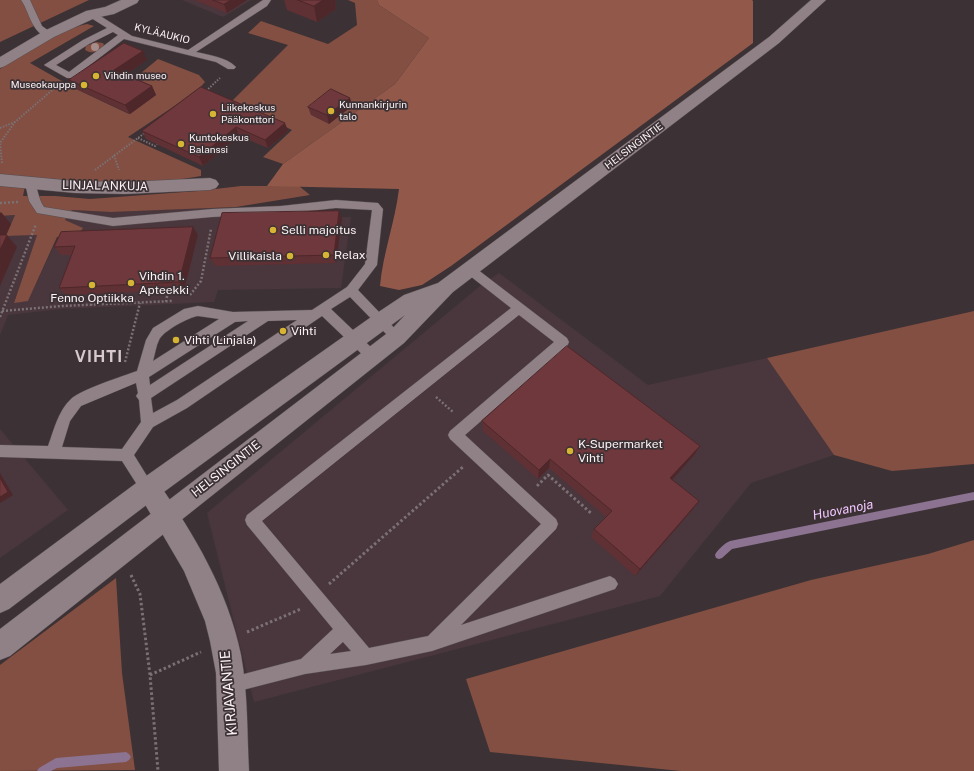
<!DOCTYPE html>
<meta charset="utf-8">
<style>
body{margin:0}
canvas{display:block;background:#3c3134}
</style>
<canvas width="974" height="771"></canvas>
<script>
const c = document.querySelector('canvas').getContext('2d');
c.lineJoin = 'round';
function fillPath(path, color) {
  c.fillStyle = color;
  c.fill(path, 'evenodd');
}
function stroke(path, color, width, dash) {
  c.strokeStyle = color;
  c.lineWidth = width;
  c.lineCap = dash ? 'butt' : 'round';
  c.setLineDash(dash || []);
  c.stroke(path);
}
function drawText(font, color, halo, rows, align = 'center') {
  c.font = font + ' "Public Sans",sans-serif';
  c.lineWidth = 3.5;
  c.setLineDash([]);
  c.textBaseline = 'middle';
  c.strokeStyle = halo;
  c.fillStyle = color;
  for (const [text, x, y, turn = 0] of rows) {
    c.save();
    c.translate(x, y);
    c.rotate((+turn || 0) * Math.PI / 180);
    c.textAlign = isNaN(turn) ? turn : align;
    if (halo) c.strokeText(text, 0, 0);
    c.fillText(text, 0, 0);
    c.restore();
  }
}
const built = new Path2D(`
 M182 0H251L223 17Z
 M236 207 234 218 351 217 341 288 218 290 214 302 61 309 8 315 0 335V216L15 215 7 236 37 235 14 302 28 301 58 237 78 235 82 228 65 220 72 210 111 212Z
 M499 273 648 385 767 358 834 455 751 483 660 596 254 702 207 513 480 286Z
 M0 429 68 510 0 558Z`);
const green = new Path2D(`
 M0 0H89L0 42Z
 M348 0H377L379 5 429 38 395 84 283 164 263 157 292 130 232 101 288 45 248 33 261 21 328 44 357 25 355 3Z
 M87 24 94 26 30 63 74 88 129 114V83L158 59 199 75 205 82 197 91 128 137 201 170V176L152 184H94L0 174V69C23 52 59 30 87 24Z
 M96 42 103 43 104 45C98 51 94 55 85 50L86 46Z
 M0 184 25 186 23 196H55L90 199 198 191 241 186H299L310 195 236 207 111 212 72 210 65 220 83 228 78 235 57 237 28 301 14 303 37 235 6 236 15 215 0 216Z
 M974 311V464L892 471 834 455 767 358Z
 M974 540V771H681L490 752 466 679 811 580 928 554Z
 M116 578 122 673 135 770 0 771V665Z`);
const forest = new Path2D(`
 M377 0H752L753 1V43L451 266 422 285 399 290 380 286C383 253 395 222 399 189L267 186 283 164 395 84 429 38 379 5Z`);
const stream = new Path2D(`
 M974 492V500L732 549 722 558 719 559 716 558 715 555C717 550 725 543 730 541Z
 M126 752 129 754 131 757 129 760 126 762 57 768 51 771H37L39 768 56 758Z`);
const pathFar2 = new Path2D(`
 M206 91 220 78
 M0 128 15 122
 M138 138 155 146 157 144
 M114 155 119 170
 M2 163 0 143 15 122 57 86
 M95 170 146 132`);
const pathFar1 = new Path2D(`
 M0 203 18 202
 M190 295 201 281 211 229
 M166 302 168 291
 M91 305 95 294
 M2 311 62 306 172 301
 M0 317 36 224
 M125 362 140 303
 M436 397 453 412`);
const path = new Path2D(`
 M537 486 548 475 592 514
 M131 575 140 594 150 675 158 771
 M329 584 464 466
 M247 632 301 609
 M150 675 201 652`);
const lane = new Path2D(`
 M21 0H30L42 26 53 34 52 36C33 40 29 10 21 0Z
 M263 0H271L267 6 196 52C209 55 226 57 236 67L234 69H228L216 62 124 39 73 78H67L44 65 83 40 107 28 88 16 87 14 88 12H94L132 36 188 50ZM113 32 118 35 69 72 56 65 89 44Z
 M30 179 34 180C38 189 38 198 44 207L113 218 212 209 281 206 336 200 378 203 383 209 377 265 358 290 403 337 401 341 397 342 393 341 350 297 331 309 376 352 378 356 376 360 372 361 368 360 322 316 187 408 153 427 134 455 155 489 153 494 148 496 143 494 122 461 0 457V445L48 446C54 430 58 411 71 399 80 390 123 376 137 371L146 340 153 328 184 309 198 306 233 312 312 310 347 287 365 264 372 210 336 208 281 214 212 217 113 226 37 213 29 201 25 183 26 180ZM198 316 219 319 153 361C155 354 156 346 159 340 163 331 189 317 198 316ZM297 320 177 400 153 413 151 398 268 321ZM248 321 150 385 149 377 235 322ZM136 383 138 393 136 396 139 400 141 422 122 449 62 447 70 421 81 406Z
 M469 265 473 266 567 338 569 342 567 346 465 435 556 519 558 524 556 529 461 625 610 576 615 579 618 584 615 589 432 651 366 665 305 674 231 693 225 691 223 685 225 679 301 659 333 629 247 525 245 520 247 515 511 308 465 272 463 269 465 266ZM519 315 554 342 450 431 448 435 450 439 541 524 428 636 369 648 262 521ZM343 642 351 651 330 654Z`);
const street = new Path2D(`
 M0 174 75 181 125 182 210 178 216 180 219 184 216 188 210 190 125 194 75 193 0 186Z
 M148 478 157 481C194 534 228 591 241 655 248 693 247 733 249 771H219L216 673 210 641 205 621 184 571 136 489 139 481Z`);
const secondary = new Path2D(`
 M121 0H139L137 3 114 14 95 18 54 37 5 66 0 68V57L44 31 86 11 105 7Z
 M811 0H826L779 43 453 292 404 343 10 656 0 660V629L390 331 405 315 157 497 9 609 0 613V584L139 481 374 315 404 295 438 283 769 37Z`);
const trees = [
 [95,47]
];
const wall = new Path2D(`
 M194 0H247L227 13Z
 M284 0H335L336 9 317 22 287 10Z
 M147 60 125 75 152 86 156 95 130 114 74 88 69 80Z
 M201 87 288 131 268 148 239 136 203 166 146 139 142 131Z
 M350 98 352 106 329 124 311 115 308 107Z
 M339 211 342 219 336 263 215 266 210 258Z
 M193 227 198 235 184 290 66 295 59 288 72 255H61L54 247Z
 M482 421 700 446 694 455 672 479 693 509 635 576 591 537 594 529 606 517 549 468 538 479 483 431Z`);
const shadedWall = new Path2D(`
 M231 0H247L227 13 224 4Z
 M322 0H335L336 9 317 22 314 6Z
 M143 51 147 60 119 79 114 70Z
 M152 86 156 95 130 114 125 105Z
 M350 98 352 106 329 124 327 115Z
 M285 123 288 131 268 148 265 140Z
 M236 127 239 136 203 166 199 157Z
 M339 211 342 219 336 263 334 255Z
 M1 212 11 224 0 247V213Z
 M193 227 198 235 184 290 179 282Z
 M7 235 17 247 0 286V250Z
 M700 446 694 455 666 487 670 478Z
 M550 459 549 468 538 479 539 470Z
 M0 473 13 495 0 503Z
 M699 501 693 509 635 576 640 569Z`);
const building = new Path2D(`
 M213 0H231L224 4Z
 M298 0H323L314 6Z
 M124 43 143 51 114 70 152 86 125 105 69 80Z
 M201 87 285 123 265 140 236 127 199 157 142 131Z
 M331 89 350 98 327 115 308 107Z
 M339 211 334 255 210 258 222 213Z
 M193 227 179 282 59 288 75 246 54 247 61 232Z
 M0 235H7L0 250Z
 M567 346 700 446 670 478 699 501 640 569 594 529 612 511 550 459 539 470 482 421Z
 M0 478 8 492 0 497Z`);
const markers = [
 [96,76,4,"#d7b434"],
 [84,85,4,"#d7b434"],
 [331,111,4,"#d7b434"],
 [213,114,4,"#d7b434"],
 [181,144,4,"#d7b434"],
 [273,230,4,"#d7b434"],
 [326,255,4,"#d7b434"],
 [290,256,4,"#d7b434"],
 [131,283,4,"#d7b434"],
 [92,285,4,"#d7b434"],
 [283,331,4,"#d7b434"],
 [176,340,4,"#d7b434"],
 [570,451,4,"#d7b434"]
];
const farStreetnames = [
 ["KYLÄAUKIO",162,34,14],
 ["HELSINGINTIE",634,146,-37]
];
const farPoinames = [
 ["Vihdin museo",104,76],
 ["Museokauppa",76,85,"right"],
 ["Kunnankirjurin",339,105],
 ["talo",339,117],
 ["Liikekeskus",221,108],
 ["Pääkonttori",221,120],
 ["Kuntokeskus",189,138],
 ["Balanssi",189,150]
];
const streetNames = [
 ["LINJALANKUJA",105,186,1],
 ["HELSINGINTIE",226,469,-38]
];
const poiNames = [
 ["Selli majoitus",281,230],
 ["Relax",334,255],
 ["Villikaisla",282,256,"right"],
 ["Vihdin 1.",139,276],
 ["Apteekki",139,290],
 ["Fenno Optiikka",92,298,"center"],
 ["Vihti",291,331],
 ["Vihti (Linjala)",184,340],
 ["K-Supermarket",578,444],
 ["Vihti",578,458]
];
const waterNames = [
 ["Huovanoja",843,510,-11]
];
const nearStreetnames = [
 ["KIRJAVANTIE",229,693,-95]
];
const districtNames = [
 ["VIHTI",99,357]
];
fillPath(built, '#49373d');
fillPath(green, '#824f42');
fillPath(forest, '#92594b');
fillPath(stream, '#8b7391');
stroke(lane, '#574d50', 1);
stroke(street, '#574d50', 1);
stroke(secondary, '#574d50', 1);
stroke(pathFar2, '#7b7174', 2, [1.5, 1.5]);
stroke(pathFar1, '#7b7174', 2.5, [2, 2]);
stroke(path, '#7b7174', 3, [2.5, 2.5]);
fillPath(lane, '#8f8186');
fillPath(street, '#8f8186');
fillPath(secondary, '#8f8186');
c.fillStyle = '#a68d89';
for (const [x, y] of trees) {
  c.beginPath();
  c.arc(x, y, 4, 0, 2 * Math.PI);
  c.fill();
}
fillPath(wall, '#5f3034');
fillPath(shadedWall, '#4e272a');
fillPath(building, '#6f383c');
stroke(building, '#4e272a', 1);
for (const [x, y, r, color] of markers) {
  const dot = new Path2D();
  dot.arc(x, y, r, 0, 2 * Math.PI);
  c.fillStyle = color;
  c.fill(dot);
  stroke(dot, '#3c3134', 1.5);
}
drawText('10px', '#faf2f5', '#3c3134', farStreetnames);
drawText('10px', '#faf2f5', '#3c3134', farPoinames, 'left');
drawText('12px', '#faf2f5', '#3c3134', streetNames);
drawText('12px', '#faf2f5', '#3c3134', poiNames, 'left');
drawText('italic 13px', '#f1c7ff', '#3c3134', waterNames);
drawText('14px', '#faf2f5', '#3c3134', nearStreetnames);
c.letterSpacing = '1px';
drawText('bold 16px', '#d7c9cd', '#3c3134', districtNames);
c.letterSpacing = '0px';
</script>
